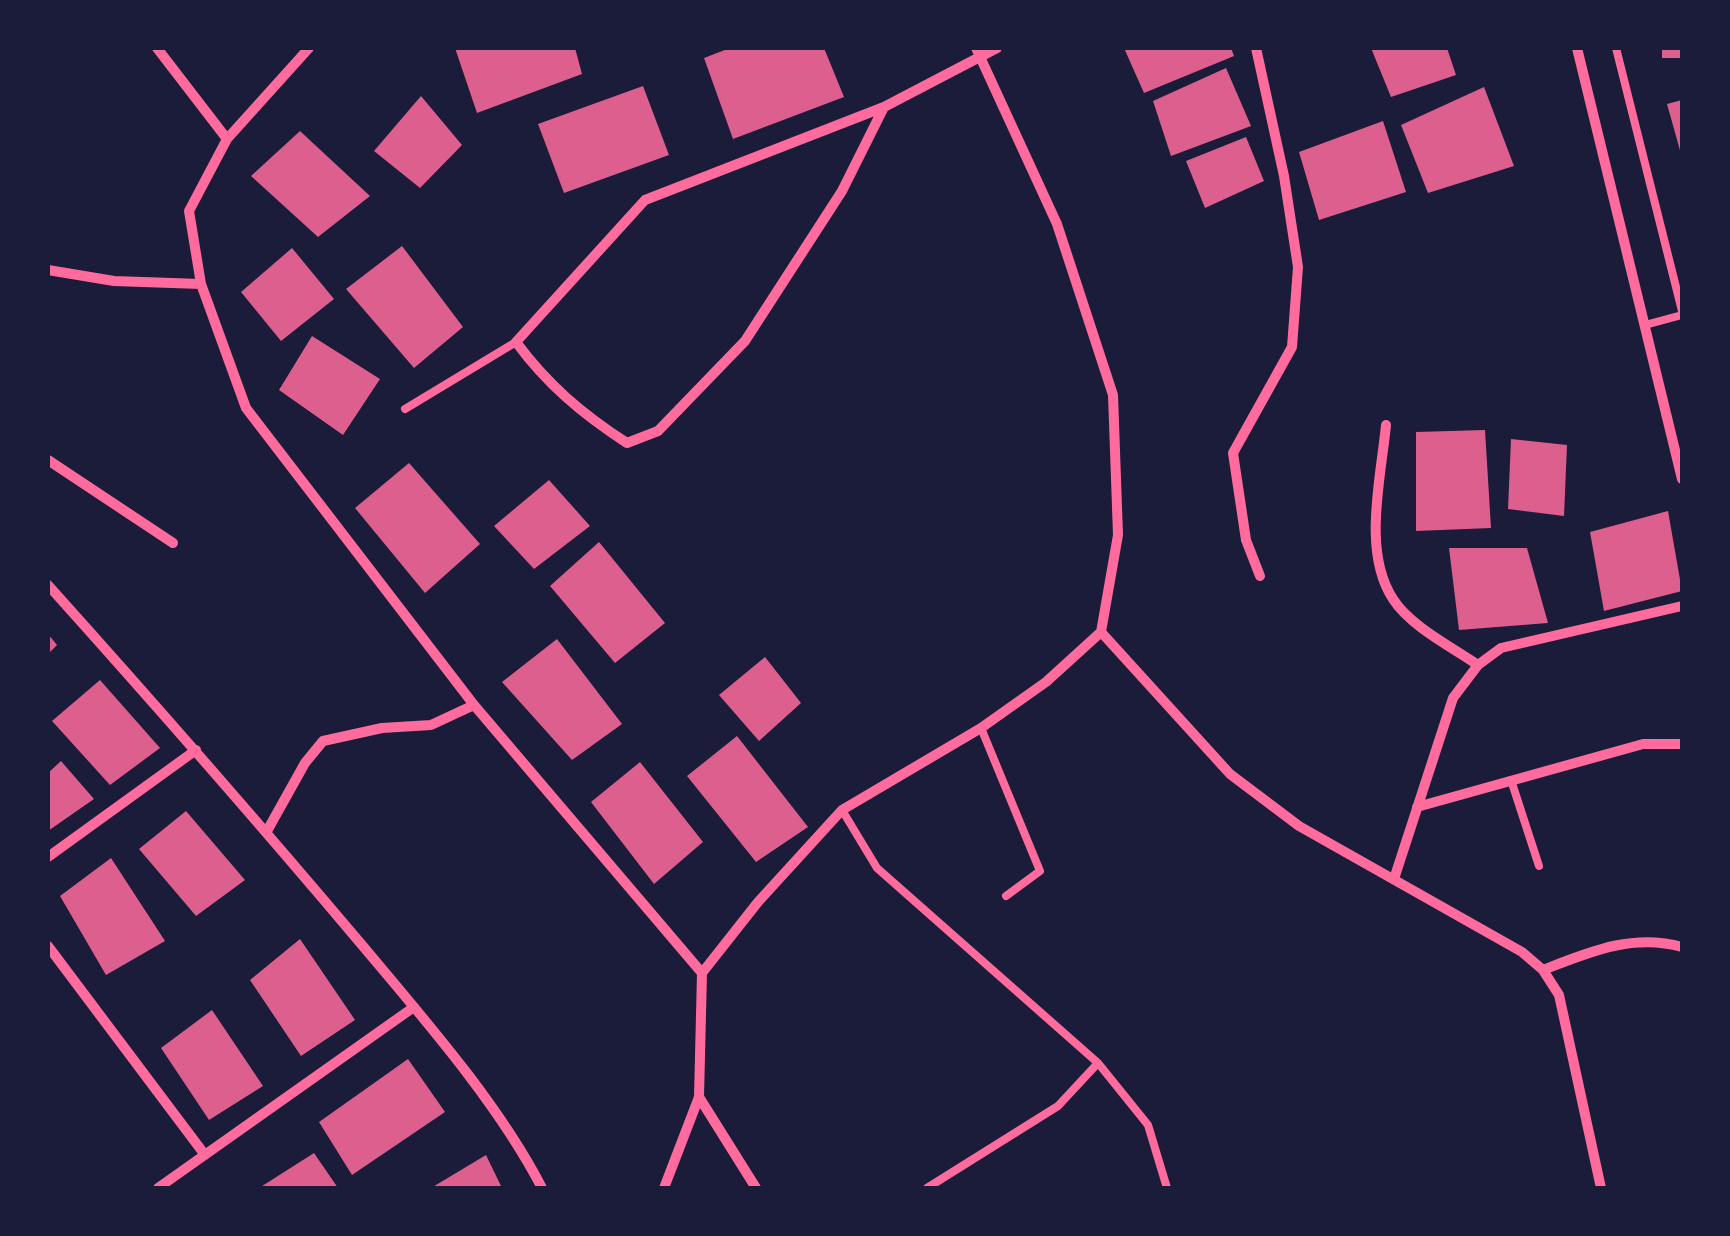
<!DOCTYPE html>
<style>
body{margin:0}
#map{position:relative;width:1730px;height:1236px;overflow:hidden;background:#1b1b3a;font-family:Raleway,sans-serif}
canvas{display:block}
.frame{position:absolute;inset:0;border:50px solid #1b1b3a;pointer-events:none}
</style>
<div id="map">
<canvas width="1730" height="1236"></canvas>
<div class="frame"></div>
</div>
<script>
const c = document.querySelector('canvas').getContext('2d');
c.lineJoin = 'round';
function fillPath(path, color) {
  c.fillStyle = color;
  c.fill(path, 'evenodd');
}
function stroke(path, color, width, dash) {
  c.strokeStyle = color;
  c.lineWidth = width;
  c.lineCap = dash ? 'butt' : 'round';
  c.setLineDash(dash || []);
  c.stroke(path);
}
const building = new Path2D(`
 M455 48H575L582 74 477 113Z
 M730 48H824L844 97 733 139 704 58Z
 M1124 48H1231L1234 56 1144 93Z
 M1371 48H1447L1456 75 1391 97Z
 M1662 48H1682V58H1662Z
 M1226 68 1251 126 1171 156 1153 101Z
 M643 86 669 155 564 193 538 124Z
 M1484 87 1514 166 1428 193 1401 125Z
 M421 96 462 145 420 188 374 151Z
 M1682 100V154H1681L1667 104Z
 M1383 121 1406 192 1319 220 1299 152Z
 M300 131 370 196 318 237 251 176Z
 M1246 137 1264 181 1205 208 1186 161Z
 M402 246 463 327 414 368 346 289Z
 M292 248 334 299 281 341 241 292Z
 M312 336 380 379 343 435 279 390Z
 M1485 430 1491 528 1416 531V432Z
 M1511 439 1567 445 1564 516 1508 509Z
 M409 463 480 544 425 593 355 508Z
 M549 480 590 526 534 569 494 526Z
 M1668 511 1682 591 1604 611 1590 532Z
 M599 542 665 623 615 663 550 586Z
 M1449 548H1527L1548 623 1459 630Z
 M48 634 57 645 48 654Z
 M557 639 622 724 572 760 502 682Z
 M765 657 801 703 759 741 719 695Z
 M100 680 160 748 110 785 52 721Z
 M737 736 808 827 756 862 687 776Z
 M61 761 94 799 48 831V773Z
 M640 762 703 842 654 884 591 802Z
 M186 811 245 880 196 916 139 849Z
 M111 858 165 941 106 975 60 896Z
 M300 939 355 1020 301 1056 250 980Z
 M212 1010 263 1086 209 1120 161 1048Z
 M408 1059 445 1112 352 1175 319 1122Z
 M314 1153 338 1188H259Z
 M486 1155 502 1188H431Z`);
const service = new Path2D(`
 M1616 48 1682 311
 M1645 325 1682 315
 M405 409 516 342
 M981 728 1040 871 1006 896
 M1511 780 1539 866
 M842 810 877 868 1098 1063 1058 1106 927 1188
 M1098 1063 1148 1125 1167 1188`);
const minor = new Path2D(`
 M157 48 227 139 189 211 201 284 246 408 474 705 702 973
 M1256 48 1284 176 1298 267 1292 347 1233 453 1246 540 1260 576
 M1577 48 1682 479
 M884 107 842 191 745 341 658 431 627 443C582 414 547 384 516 342L645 200 884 107 997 48
 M227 139 309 48
 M48 270 114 281 201 284
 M1386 425C1381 478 1362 552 1393 599 1410 626 1452 647 1478 665
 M48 460 173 543
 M48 585C154 703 259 823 362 945 424 1019 498 1103 542 1188
 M1101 632 1230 774 1299 826 1522 952 1543 970 1559 995 1601 1188
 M1417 807 1643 744H1682
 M267 831 305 763 323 741 382 728 431 725 474 705
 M48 857 196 750
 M1394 879 1453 698 1478 665 1501 648 1682 606
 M48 946 205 1155
 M1543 970C1589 952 1633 933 1682 947
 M699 1097 756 1188
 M158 1188 414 1007
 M664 1188 699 1097 702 973 758 902 842 810 981 728 1046 682 1101 632 1118 535 1113 395 1057 224 976 48`);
fillPath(building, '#dd5f8e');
stroke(service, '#ff6b9d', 8);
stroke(minor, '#ff6b9d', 10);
</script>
